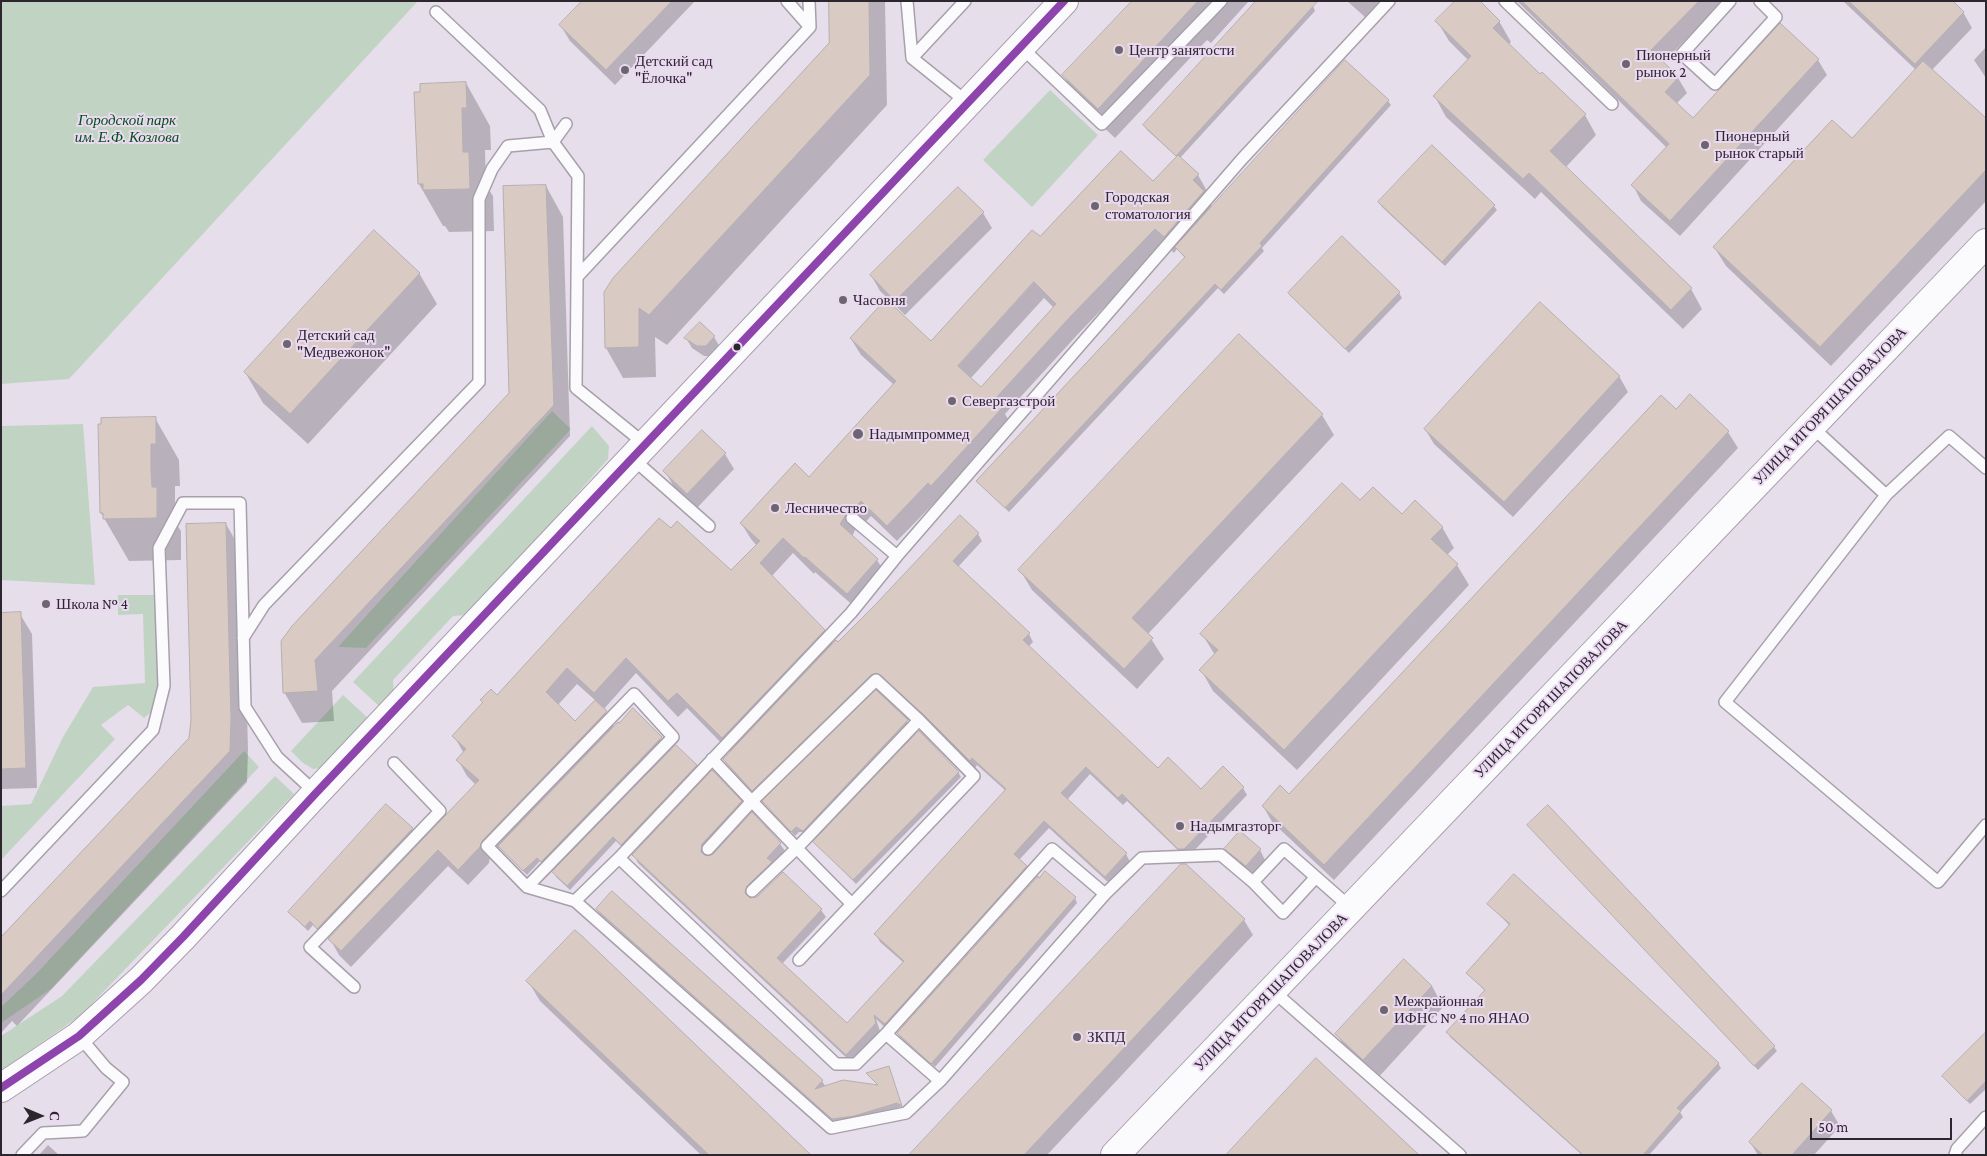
<!DOCTYPE html>
<meta charset="utf-8">
<style>
body{margin:0}
#map{position:relative;width:1987px;height:1156px;overflow:hidden;background:#e7deeb;font-family:"Crimson Pro",serif}
canvas{display:block}
.frame{position:absolute;inset:0;border:2px solid #2c262f;pointer-events:none}
.north{position:absolute;left:15px;top:1091px;width:50px;height:50px;-webkit-text-stroke:4px #ead9f0;paint-order:stroke;rotate:91deg;font-size:14px;font-weight:700;line-height:20px;text-align:center;color:#2c262f}
.north::after{content:'';display:block;margin:auto;width:18px;height:22px;background:#2c262f;clip-path:polygon(50% 0,100% 100%,50% 72%,0 100%)}
.scale{position:absolute;left:1810px;top:1118px;width:142px;height:22px;box-sizing:border-box;border:2px solid #2c262f;border-top:0;padding-left:6px;font-size:15px;line-height:18px;white-space:nowrap;color:#2c262f;-webkit-text-stroke:4px #ead9f0;paint-order:stroke}
</style>
<div id="map">
<canvas width="1987" height="1156"></canvas>
<div class="frame"></div>
<div class="north">С</div>
<div class="scale">50 m</div>
</div>
<script>
const c = document.querySelector('canvas').getContext('2d');
c.lineJoin = 'round';
function fillPath(path, color) {
  c.fillStyle = color;
  c.fill(path, 'evenodd');
}
function stroke(path, color, width, dash) {
  c.strokeStyle = color;
  c.lineWidth = width;
  c.lineCap = dash ? 'butt' : 'round';
  c.setLineDash(dash || []);
  c.stroke(path);
}
function drawText(font, color, halo, rows, align = 'center') {
  c.font = font + ' "Crimson Pro",serif';
  c.lineWidth = 4;
  c.setLineDash([]);
  c.textBaseline = 'middle';
  c.strokeStyle = halo;
  c.fillStyle = color;
  for (const [text, x, y, turn = 0] of rows) {
    c.save();
    c.translate(x, y);
    c.rotate((+turn || 0) * Math.PI / 180);
    c.textAlign = isNaN(turn) ? turn : align;
    if (halo) c.strokeText(text, 0, 0);
    c.fillText(text, 0, 0);
    c.restore();
  }
}
const green = new Path2D(`
 M1 1H418L69 379 1 384Z
 M1050 90 1098 135 1032 207 983 160Z
 M552 411 571 429 366 648 338 647Z
 M83 424 95 585 1 580V426Z
 M592 426 609 446 608 459 469 615 453 616 393 680 394 695 380 707 353 682Z
 M118 595H159L162 665 156 708 144 718 128 705 101 725 115 739 1 860V806L31 804 63 737 93 687 145 683 143 614 118 615Z
 M343 695 368 718 322 768 313 769 303 763 291 751Z
 M244 751 259 767 51 989 1 1023V1007L35 975Z
 M275 776 294 794 81 1015 1 1071V1036L62 996Z`);
const shadow = new Path2D(`
 M584 1H695L615 85 570 41 561 26Z
 M830 1H885L887 105 667 345 655 337 656 377 623 378 606 348 831 43Z
 M1133 1H1249L1211 43 1207 40 1115 138 1081 106 1064 76Z
 M1347 1H1380L1365 17Z
 M1517 1H1723L1663 63 1678 78 1687 93 1676 104 1693 120 1781 25 1818 60 1827 75 1680 236 1641 201 1633 185 1667 148Z
 M1843 1H1951L1963 12 1972 28 1932 70 1986 120V201L1831 366 1726 266 1714 247 1852 140 1916 70Z
 M1313 6 1315 11 1180 158 1198 175 1207 191 1204 194 1213 208 1388 101 1391 105 1262 248 1264 251 1224 294 1218 288 1009 512 977 481 1185 258 1177 249 1174 253 1165 244 1079 333 1005 414 1011 424 940 501 938 499 897 541 871 516 861 527 855 530 852 537 877 560 887 576 857 609 815 572 814 574 793 553 771 577 824 630 833 645 837 644 978 534 982 541 958 567 1029 634 1033 642 1028 647 1158 770 1201 790 1243 788 1247 795 1189 856H1184L1127 801 1123 805 1090 774 1067 800 1126 854 1130 862 1110 884 1049 828 1019 860 1030 874 889 1031 876 1019 880 1031 851 1062 638 863 634 855 741 802 745 810 706 852 705 857 780 844 785 851 751 893 749 900 821 910 826 917 782 964 847 1025 904 963 880 942 876 934 1006 791 977 765 975 768 930 722 883 680 757 797 729 767 724 760 731 753 687 708 678 717 636 673 603 710 614 727 633 710 664 743 544 866 540 861 527 875 500 847 490 857 489 863 468 885 448 866 351 967 339 955 330 939 476 785 467 776 458 760 463 752 454 736 484 703 482 700 497 696 731 571 757 546 751 539 741 523 809 478 894 385 861 355 851 339 931 343 1040 238 1153 183 1177 157 1147 130 1144 125ZM1044 298 1054 308 981 389 970 379ZM577 684 596 701 575 722 558 705Z
 M1437 21H1499L1511 42 1508 45 1585 115 1596 135 1565 168 1691 289 1702 309 1683 329 1541 192 1535 199 1446 117 1435 97 1469 61 1449 41Z
 M1986 47V78L1974 60Z
 M466 83 490 126 491 150H485L486 185 493 196 494 231 449 232 445 226H443L419 184Z
 M546 186 563 217 570 436 332 691 334 721 302 723 284 692 511 394Z
 M1379 203 1494 206 1497 210 1445 266 1382 207Z
 M983 213 992 228 905 315 880 291 871 275Z
 M1342 238 1399 293 1402 298 1349 353 1289 294Z
 M419 273 437 304 308 444 263 403 245 372Z
 M714 337 720 347 712 356H704L692 348 686 338Z
 M1619 376 1628 392 1513 517 1434 444 1425 429Z
 M1690 396 1728 432 1738 448 1334 880 1272 822 1263 806 1289 795Z
 M1322 415 1334 435 1148 634 1164 659 1137 689 1032 590 1020 570Z
 M155 418 179 460 180 486H175V522L181 531V560L129 561 101 513 99 426Z
 M725 454 734 469 697 508 674 487 665 471Z
 M1402 516 1442 527 1454 548 1447 555 1457 565 1469 585 1297 770 1213 691 1201 670 1215 655 1202 634Z
 M226 524 243 554 248 750 247 782 17 1026 12 1021 1 1033V939L190 739Z
 M1 614H20L32 634 37 788 1 789Z
 M876 692 907 721 910 726 806 835 802 832H799L795 836 764 802Z
 M696 766 698 770 624 849 616 841 570 890 556 877 554 872Z
 M958 772 961 777 856 884 815 842Z
 M386 806 412 829 415 834 320 932 313 925 308 931 289 912Z
 M1548 806 1774 1047 1777 1051 1758 1070 1532 829Z
 M1226 849 1260 850 1265 860 1252 876 1232 859Z
 M612 893 822 1081 826 1087 879 1086 867 1074 889 1068 902 1108 900 1107 857 1120 836 1123 600 914 597 909Z
 M1075 898 1077 903 935 1067 901 1038 898 1034Z
 M1489 904 1718 1063 1721 1068 1680 1112 1683 1117 1649 1155H1582L1450 1037 1448 1032 1485 991 1468 973 1510 926Z
 M1244 920 1253 935 1047 1155H911Z
 M528 981 809 1155H701L540 1001Z
 M1432 986 1443 1007 1376 1080 1349 1055 1337 1034Z
 M1986 1033V1089L1970 1104 1944 1077Z
 M1831 1111 1840 1126 1814 1155H1758L1750 1142Z
 M48 1145 59 1155H39Z`);
const building = new Path2D(`
 M582 1H672L606 70 559 25Z
 M829 1H869L870 75 649 315 639 308V347L605 348 604 292 613 278 829 43Z
 M1132 1H1198L1098 109 1062 75Z
 M1256 1H1318L1176 156 1143 125Z
 M1455 1H1480L1500 21 1493 28 1540 74 1542 72 1586 114 1550 151 1692 288 1671 310 1529 173 1523 179 1433 96 1471 56 1435 21Z
 M1522 1H1699L1651 50 1679 77 1665 92 1693 118 1780 23 1819 59 1670 221 1631 185 1669 144Z
 M1849 1H1953L1964 12 1915 64Z
 M1345 60 1389 100 1260 243 1262 246 1221 290 1215 284 1005 508 976 481 1185 257 1175 247Z
 M1923 61 1986 118V170L1820 347 1713 247 1832 120 1852 138Z
 M466 82 467 108H462L463 152H469L470 189 423 190V184H418L414 92H420V84Z
 M1432 145 1495 205 1442 262 1378 202Z
 M1121 151 1153 181 1178 155 1199 174 1193 180 1204 191 1164 237 1155 229 1070 317 995 399 1003 407 931 486 928 483 887 526 861 501 852 511 847 513 840 524 878 559 847 594 805 557 804 558 783 538 760 563 825 630 722 738 677 693 668 701 626 658 594 693 567 668 546 692 575 721 595 700 607 711 482 841 480 847 458 870 438 850 341 951 328 939 479 780 456 760 466 749 452 736 483 702 480 700 491 689 497 695 659 518 671 528 677 521 731 570 760 541 740 523 795 463 809 477 896 381 850 338 886 299 931 341 1032 230 1040 236ZM1034 282 1056 304 981 387 958 366Z
 M546 185 554 405 315 660 318 691 283 693 281 641 292 626 509 393 503 186Z
 M958 187 984 212 895 301 870 275Z
 M374 230 420 273 290 414 244 372Z
 M1342 236 1400 292 1345 349 1288 293Z
 M1540 302 1620 376 1504 502 1424 429Z
 M700 322 715 336 706 346H697L684 338Z
 M1239 334 1323 414 1132 618 1153 638 1124 669 1018 570Z
 M1690 394 1729 431 1324 865 1262 806 1280 785 1289 794 1661 395 1676 409Z
 M156 417V444H151V469L152 487H157V518L103 519V513H100L98 424H101V418Z
 M702 430 726 453 687 494 663 471Z
 M1342 483 1360 500 1373 487 1402 514 1415 500 1443 527 1431 539 1458 564 1284 750 1199 670 1218 650 1200 634Z
 M960 515 979 533 953 561 1030 633 1023 640 1158 768 1168 757 1201 789 1223 766 1244 787 1184 849H1178L1122 794 1118 798 1086 767 1061 793 1127 853 1105 877 1044 821 1014 854 1027 866 885 1024 874 1015 876 1023 846 1055 632 855 712 770 742 801 702 844 701 852 707 856 713 854 752 812 781 843 767 858 772 862 747 886 745 893 750 898 757 897 783 872 822 909 777 958 847 1023 904 961 874 934 1006 789 972 758 970 761 924 715 877 673 871 675 752 791 723 759 836 640 838 642 875 605Z
 M226 523 231 719 230 751 1 995V937L189 738 191 720 186 524Z
 M21 612 26 768 1 769V613Z
 M876 690 908 720 803 831 796 827 791 832 762 801Z
 M633 708 662 737 541 862 537 858 523 871 498 846 618 722 619 723Z
 M919 731 959 772 853 880 813 842Z
 M676 745 697 765 621 845 613 837 567 886 552 872Z
 M386 804 413 828 317 929 310 921 305 927 288 912Z
 M1548 805 1775 1046 1754 1066 1527 825Z
 M1240 831 1261 849 1246 866 1224 849Z
 M1181 864H1186L1245 919 1024 1155H909Z
 M1045 871 1076 897 931 1064 897 1033 1038 876 1039 878Z
 M1514 874 1719 1063 1677 1108 1681 1111 1643 1155H1583L1446 1032 1485 990 1466 973 1510 924 1487 904Z
 M612 891 823 1080 815 1089 843 1080 878 1085 866 1073 889 1066 902 1106 897 1103 854 1116 832 1119 596 909Z
 M575 930 582 936 811 1155H709L526 981Z
 M1404 959 1432 986 1363 1060 1335 1034Z
 M1986 1032V1081L1967 1101 1942 1076Z
 M1316 1058 1419 1155H1226Z
 M1802 1083 1832 1110 1792 1155H1763L1749 1142Z`);
const lane = new Path2D(`
 M787 1 810 27
 M907 1 912 58
 M965 1 912 58 968 103
 M1505 1 1612 104
 M1730 1 1682 54 1715 84 1776 17 1760 1
 M436 12 540 110 553 142 566 124
 M1021 47 1102 124 1221 1
 M577 277 810 27 809 1
 M1811 426 1886 495
 M632 458 709 526
 M1986 468 1949 436 1886 495 1725 702 1938 882 1986 825
 M852 518 897 556
 M243 638 264 605 479 382V199L492 169 508 146 553 142 578 176 576 388 645 444
 M708 849 752 801 876 680 919 720 974 776 852 904C804 857 758 808 712 759
 M1253 882 1283 913 1316 877
 M527 887 487 846 634 694 673 737 527 887 575 901 831 1128 906 1113 940 1081 1105 894
 M1 891 153 730 164 686 159 548 183 503H240L245 707 277 757 316 793
 M752 891 796 849 919 720
 M575 901 619 858
 M1351 908 1284 849 1253 882 1221 855 1142 858 1105 894 1052 849 886 1034 856 1064H836L619 858 851 613 897 556 1242 159 1389 1
 M799 960 852 904
 M354 987 310 947 440 811 394 763
 M1272 990 1460 1155
 M886 1034 940 1081
 M22 1155 43 1133 83 1131 123 1082 106 1068 79 1036
 M1955 1155 1957 1149 1986 1117`);
const secondary = new Path2D(`
 M1 1088 79 1036 141 980 183 937 316 793 1064 1
 M1115 1155 1986 243`);
const bus1 = new Path2D(`
 M1 1088 79 1036 141 980 183 937 316 793 1064 1`);
const markers = [
 [1119,50,5,"#6d6671"],
 [1626,64,5,"#6d6671"],
 [625,70,5,"#6d6671"],
 [1705,145,5,"#6d6671"],
 [1095,206,5,"#6d6671"],
 [843,300,5,"#6d6671"],
 [287,344,5,"#6d6671"],
 [737,347,4.5,"#2c262f"],
 [952,401,5,"#6d6671"],
 [858,434,6,"#6d6671"],
 [775,508,5,"#6d6671"],
 [46,604,5,"#6d6671"],
 [1180,826,5,"#6d6671"],
 [1384,1010,5,"#6d6671"],
 [1077,1037,5,"#6d6671"]
];
const poiNames = [
 ["Центр занятости",1129,50],
 ["Пионерный",1636,55],
 ["рынок 2",1636,72],
 ["Детский сад",635,61],
 ["\"Ёлочка\"",635,78],
 ["Пионерный",1715,136],
 ["рынок старый",1715,153],
 ["Городская",1105,197],
 ["стоматология",1105,214],
 ["Часовня",853,300],
 ["Детский сад",297,335],
 ["\"Медвежонок\"",297,352],
 ["Севергазстрой",962,401],
 ["Надымпроммед",869,434],
 ["Лесничество",785,508],
 ["Школа № 4",56,604],
 ["Надымгазторг",1190,826],
 ["Межрайонная",1394,1001],
 ["ИФНС № 4 по ЯНАО",1394,1018],
 ["ЗКПД",1087,1037]
];
const parkNames = [
 ["Городской парк",127,120],
 ["им. Е.Ф. Козлова",127,137]
];
const streetNames = [
 ["УЛИЦА ИГОРЯ ШАПОВАЛОВА",1830,406,-46],
 ["УЛИЦА ИГОРЯ ШАПОВАЛОВА",1551,699,-46],
 ["УЛИЦА ИГОРЯ ШАПОВАЛОВА",1271,992,-46]
];
fillPath(green, '#c1d4c4');
fillPath(shadow, '#0003');
fillPath(building, '#d9cbc3');
stroke(building, '#b6aeb0', 1);
stroke(lane, '#a7a0aa', 14);
stroke(secondary, '#a7a0aa', 30);
stroke(lane, '#fbfafc', 11);
stroke(secondary, '#fbfafc', 28);
stroke(bus1, '#8e44ad', 8);
for (const [x, y, r, color] of markers) {
  const dot = new Path2D();
  dot.arc(x, y, r, 0, 2 * Math.PI);
  c.fillStyle = color;
  c.fill(dot);
  stroke(dot, '#ead9f0', 2);
}
drawText('15px', '#2c262f', '#ead9f0', poiNames, 'left');
drawText('italic 15px', '#004f17', '#ead9f0', parkNames);
drawText('15px', '#2c262f', '#ead9f0', streetNames);
</script>
